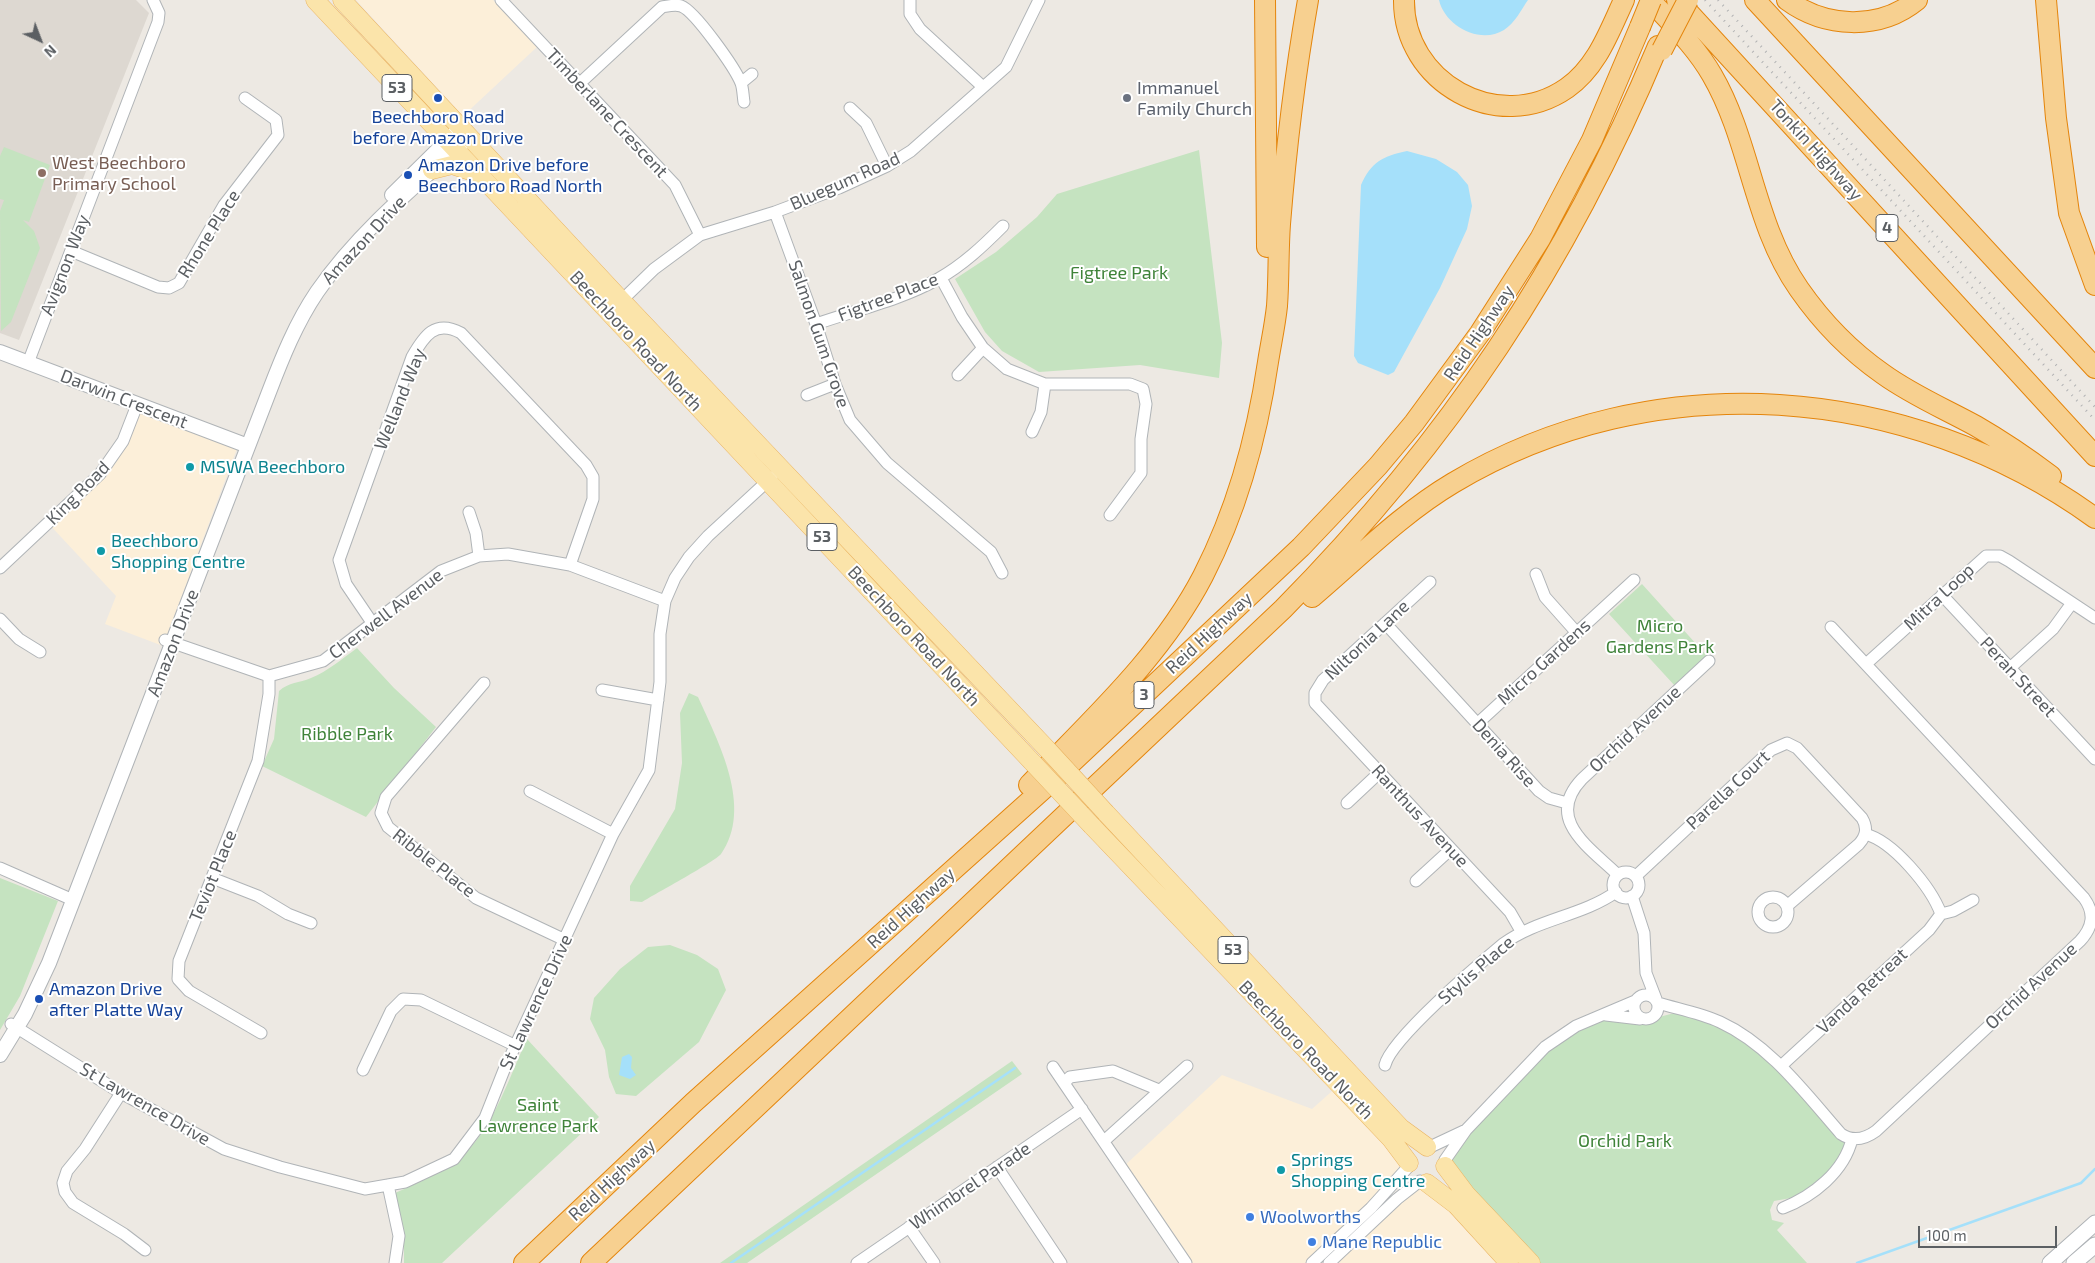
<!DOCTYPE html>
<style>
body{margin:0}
#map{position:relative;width:2095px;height:1263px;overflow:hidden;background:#ede9e3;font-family:"Exo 2",sans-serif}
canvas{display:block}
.north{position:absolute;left:15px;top:15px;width:50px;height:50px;-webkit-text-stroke:4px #fff;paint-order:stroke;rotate:137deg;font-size:14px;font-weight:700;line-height:20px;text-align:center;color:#5b5f63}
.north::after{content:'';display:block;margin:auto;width:18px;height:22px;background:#5b5f63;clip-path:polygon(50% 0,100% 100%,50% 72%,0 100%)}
.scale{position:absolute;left:1918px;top:1226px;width:139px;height:22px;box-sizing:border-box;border:2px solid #5b5f63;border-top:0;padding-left:6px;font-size:15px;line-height:18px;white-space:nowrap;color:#5b5f63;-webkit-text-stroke:4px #fff;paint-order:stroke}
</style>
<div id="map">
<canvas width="2095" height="1263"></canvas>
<div class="north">N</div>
<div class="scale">100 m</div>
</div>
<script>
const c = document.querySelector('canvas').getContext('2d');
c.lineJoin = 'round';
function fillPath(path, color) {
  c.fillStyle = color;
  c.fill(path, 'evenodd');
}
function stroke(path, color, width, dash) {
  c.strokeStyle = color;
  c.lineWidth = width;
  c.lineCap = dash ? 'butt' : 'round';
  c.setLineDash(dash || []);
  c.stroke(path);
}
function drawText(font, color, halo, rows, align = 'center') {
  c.font = font + ' "Exo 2",sans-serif';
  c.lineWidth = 4;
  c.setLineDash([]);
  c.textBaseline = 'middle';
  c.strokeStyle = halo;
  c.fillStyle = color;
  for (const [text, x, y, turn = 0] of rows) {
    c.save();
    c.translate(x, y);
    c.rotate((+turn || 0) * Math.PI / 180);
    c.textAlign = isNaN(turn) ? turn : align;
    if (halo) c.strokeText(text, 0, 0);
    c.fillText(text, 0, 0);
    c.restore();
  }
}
const commercial = new Path2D(`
 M356 0H493L537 47 463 116Z
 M137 405 239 443 163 646 105 624 116 596 48 523 100 474Z
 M1222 1075 1312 1109 1339 1085 1409 1163 1312 1263H1186L1122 1168Z
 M1420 1181 1509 1263H1329Z`);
const education = new Path2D(`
 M0 0H136L149 13 19 340 0 333Z`);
const green = new Path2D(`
 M4 147 50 165 29 222 23 220 34 231 40 248 11 322 1 331 0 211 15 217 0 211 4 200 0 199V156Z
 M1199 150 1222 343 1219 378 1140 365 1039 372 1002 351 985 332 955 279 996 252 1037 217 1057 194Z
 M1642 584 1707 656 1675 686 1609 614Z
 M357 648 394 688 436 727 366 817 262 766 274 739 279 691C289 682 299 683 311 678 328 671 342 659 357 648Z
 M689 693 698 697C718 741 754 808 721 854 716 861 655 894 642 902L630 901V886L675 809 682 763 680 713Z
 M0 878 58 901 20 996 0 1030Z
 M670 945 697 955 718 969 726 990 699 1042 636 1096 616 1094 609 1077 605 1050 590 1019 594 998 620 969 648 947Z
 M1682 1011 1738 1031 1846 1137 1845 1160 1802 1196 1774 1201 1770 1210 1772 1220 1784 1223 1777 1230 1807 1263H1531L1445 1160 1545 1047 1594 1019 1648 1020Z
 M527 1039 599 1117 442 1263H404V1238L395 1193C419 1182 445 1172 465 1153 494 1126 510 1075 527 1039Z
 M1012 1061 1022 1074 747 1263H720Z`);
const water = new Path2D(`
 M1439 0H1528C1521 10 1515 23 1504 30 1480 45 1445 26 1439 0Z
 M1407 151 1436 159 1457 172 1468 185 1472 206 1467 229 1440 288 1394 372 1388 375 1358 363 1354 356 1361 185C1371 162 1383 156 1407 151Z
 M629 1054 632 1057 631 1068 636 1075 630 1079 619 1075 622 1057Z`);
const stream = new Path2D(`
 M731 1263 1015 1068
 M1857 1263 2081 1183 2095 1169`);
const minor = new Path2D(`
 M501 0 675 185 700 235
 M910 0V14L920 29 983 87
 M741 83 752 74
 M579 84 662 7C668 6 675 4 681 6 695 11 735 68 741 83 743 88 743 96 744 102
 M850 108 866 123 887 166
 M775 212 816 324 835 384 850 420 887 463 991 552 1002 573
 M71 251 158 287 169 288 179 283 224 205 278 135 276 120 245 98
 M941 278 962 317 983 348 1007 369 1045 384H1130L1143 389 1146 404 1141 439V473L1110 515
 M618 304 654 269 700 235 775 212 839 188 887 166 911 151 1006 67 1039 0
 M816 324C856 310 901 300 938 279 963 265 983 246 1003 226
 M28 363 158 22 159 13 153 0
 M958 375 983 348
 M807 395 835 384
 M1032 432 1041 412 1045 384
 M469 512 476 533 479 556
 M0 568 100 474 123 441 137 405
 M1536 574 1545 597 1577 633
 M1430 582 1323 680 1315 693V703L1510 912 1521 931
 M1942 595 2095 759
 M0 619 19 639 40 652
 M1385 623 1539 791 1549 798 1567 803
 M373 624 346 584 339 560 412 357C424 336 435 319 461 333L586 465 593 477V499L570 565
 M165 640 269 676 323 661 441 571 479 556 508 554 570 565 665 601
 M1866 664 1986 556H2000L2009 561 2095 618
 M2010 668 2053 629 2072 603
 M484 683 386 797 381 813 388 827 476 898 565 940
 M602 690 658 700
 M1477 724 1634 580
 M530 791 613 834
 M1347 803 1379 773
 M0 868 73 900
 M1613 885a13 13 0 1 1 26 0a13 13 0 1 1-26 0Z
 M1618 875C1589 847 1544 819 1582 779L1709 661
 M1636 876 1771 750 1787 743 1797 748 1862 818C1868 828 1866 836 1859 844L1787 906
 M212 878 258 896 288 914 311 923
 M1416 881 1451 849
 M1632 896 1644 933 1646 973 1656 999
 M1758 912a15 15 0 1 1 30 0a15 15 0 1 1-30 0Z
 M1941 914 1953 911 1973 900
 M1634 1007a12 12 0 1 1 24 0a12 12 0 1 1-24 0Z
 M1658 1003C1678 1009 1700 1013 1720 1022 1770 1045 1805 1093 1841 1134 1853 1142 1865 1139 1876 1131L2080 941C2093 927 2095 913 2084 898L1831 627
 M1606 1015 1640 1019
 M11 1024 121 1093 224 1149 280 1167 365 1189 405 1182 454 1159 485 1118 504 1070 613 834 649 770 660 682V634L665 601 675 578 689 557 708 536 772 477
 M261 1033 189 991 178 979 179 961 258 761 269 694V676
 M1385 1065C1391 1039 1479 964 1503 944 1537 919 1582 916 1616 892
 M1781 1066 1929 930 1941 914C1931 887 1893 841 1865 834
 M1053 1067 1186 1263
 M363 1070 391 1011 403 999 421 1000 516 1046
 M1064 1083 1070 1077 1113 1071 1159 1090
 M121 1093 85 1149 67 1171 63 1183 65 1192 73 1203 124 1234 145 1250
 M1104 1141 1187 1066
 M1430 1147 1464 1131
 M1445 1160 1466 1130 1545 1047 1576 1026 1635 1001
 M997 1167 1061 1263
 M388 1185 399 1236 395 1263
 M1783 1208C1813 1196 1844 1172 1852 1139
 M909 1227 934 1263
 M857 1263 1082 1109
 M1312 1263 1371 1208 1409 1166
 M1329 1263 1397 1199 1420 1181`);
const tertiary = new Path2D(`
 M392 195 461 127
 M0 352 248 446
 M0 1055 25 1014 49 963 269 392C282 358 296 323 317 292 356 235 411 189 463 143`);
const secondary = new Path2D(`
 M2050 1263 2095 1223
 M2074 1263 2095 1245`);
const primary = new Path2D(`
 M315 0 1033 763
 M342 0 622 301 1048 750
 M432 170 452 165 476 173
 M1106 813 1401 1128 1427 1147
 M1092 826 1391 1139 1409 1163
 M1445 1166 1466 1194 1531 1263
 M1427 1183 1456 1205 1509 1263`);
const motorway = new Path2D(`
 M1265 0 1267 247
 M1404 0C1403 82 1498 136 1567 88 1597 67 1609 32 1624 0
 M1650 0C1672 24 1696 47 1712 75 1751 142 1753 223 1799 289 1822 322 1850 351 1883 374 1912 395 1945 409 1976 426 2002 441 2027 458 2051 476
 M1677 0 2095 456
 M1755 0 2095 368
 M1787 0C1825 28 1879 31 1917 0
 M2046 0 2056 118 2069 213 2095 285
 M1312 597C1358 558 1401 514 1453 483 1654 363 1908 383 2095 518
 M1029 785C1091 720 1161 657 1203 576 1238 508 1257 437 1268 362 1271 343 1275 325 1277 306 1279 279 1278 251 1280 224 1286 149 1295 74 1308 0
 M524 1263 693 1103 1050 783 1301 547 1378 466 1414 423 1480 333 1540 239 1592 140 1640 27
 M591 1263 1283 609C1450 440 1566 266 1658 46`);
const rail = new Path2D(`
 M1705 0 2095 420
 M1718 0 2095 407`);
const primaryBridge = new Path2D(`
 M1048 750 1106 813
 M1033 763 1092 826`);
const motorwayBridge = new Path2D(`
 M1640 27 1651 0
 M1662 50 1688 0`);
const markers = [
 [438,98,5,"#1a4fb4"],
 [1127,98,5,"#6b7280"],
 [42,173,5,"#8d6e63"],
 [408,175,5,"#1a4fb4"],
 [190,467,5,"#0f9aa8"],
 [101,551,5,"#0f9aa8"],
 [39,999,5,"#1a4fb4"],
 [1281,1170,5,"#0f9aa8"],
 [1250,1217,5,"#3f7fe0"],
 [1312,1242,5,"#3f7fe0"]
];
const shields = [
 [397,88,30],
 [1887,228,22],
 [822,537,30],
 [1144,695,20],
 [1233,950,30]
];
const shieldNames = [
 ["53",397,88],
 ["4",1887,228],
 ["53",822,537],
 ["3",1144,695],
 ["53",1233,950]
];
const worshipNames = [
 ["Immanuel",1137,88],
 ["Family Church",1137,109]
];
const streetNames = [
 ["Timberlane Crescent",607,113,47],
 ["Tonkin Highway",1816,150,48],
 ["Bluegum Road",845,181,-24],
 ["Rhone Place",209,234,-58],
 ["Amazon Drive",364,240,-47],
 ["Avignon Way",65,265,-69],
 ["Figtree Place",888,297,-21],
 ["Reid Highway",1479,333,-56],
 ["Salmon Gum Grove",819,334,71],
 ["Beechboro Road North",636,341,47],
 ["Darwin Crescent",124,399,21],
 ["Welland Way",400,399,-68],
 ["King Road",78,493,-45],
 ["Mitra Loop",1939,597,-43],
 ["Cherwell Avenue",386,614,-37],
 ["Reid Highway",1209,633,-43],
 ["Beechboro Road North",914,636,47],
 ["Niltonia Lane",1367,640,-43],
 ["Amazon Drive",173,643,-69],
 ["Micro Gardens",1544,662,-42],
 ["Peran Street",2018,677,47],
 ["Orchid Avenue",1635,729,-43],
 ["Denia Rise",1504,753,48],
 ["Parella Court",1728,790,-43],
 ["Ranthus Avenue",1420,816,47],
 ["Ribble Place",434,863,38],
 ["Teviot Place",213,876,-68],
 ["Reid Highway",911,908,-42],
 ["Stylis Place",1476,970,-41],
 ["Orchid Avenue",2031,986,-43],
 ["Vanda Retreat",1862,991,-43],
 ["St Lawrence Drive",536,1002,-65],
 ["Beechboro Road North",1306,1050,46],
 ["St Lawrence Drive",145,1104,30],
 ["Reid Highway",612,1180,-43],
 ["Whimbrel Parade",970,1186,-34]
];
const transitNames = [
 ["Beechboro Road",438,117,"center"],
 ["before Amazon Drive",438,138,"center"],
 ["Amazon Drive before",418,165],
 ["Beechboro Road North",418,186],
 ["Amazon Drive",49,989],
 ["after Platte Way",49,1010]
];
const educationNames = [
 ["West Beechboro",52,163],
 ["Primary School",52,184]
];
const parkNames = [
 ["Figtree Park",1119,273],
 ["Micro",1660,626],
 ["Gardens Park",1660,647],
 ["Ribble Park",347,734],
 ["Saint",538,1105],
 ["Lawrence Park",538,1126],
 ["Orchid Park",1625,1141]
];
const cultureNames = [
 ["MSWA Beechboro",200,467],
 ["Beechboro",111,541],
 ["Shopping Centre",111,562],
 ["Springs",1291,1160],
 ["Shopping Centre",1291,1181]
];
const shopNames = [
 ["Woolworths",1260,1217],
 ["Mane Republic",1322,1242]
];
fillPath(commercial, '#fcefd9');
fillPath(education, '#ddd8d1');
fillPath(green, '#c5e3c0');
fillPath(water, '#a5e0fa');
stroke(stream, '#a5e0fa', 2.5);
stroke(minor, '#b0b4b7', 13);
stroke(tertiary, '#b0b4b7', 16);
stroke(secondary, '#afb3b7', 17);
stroke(primary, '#eab25f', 19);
stroke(motorway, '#e4850c', 22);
stroke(minor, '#fff', 11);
stroke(tertiary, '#fff', 14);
stroke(secondary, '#fff', 15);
stroke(primary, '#fbe4aa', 18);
stroke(motorway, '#f7d090', 20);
stroke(rail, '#b1b2b3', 2.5, [1, 6]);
stroke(primaryBridge, '#eab25f', 19, []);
stroke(motorwayBridge, '#e4850c', 22, []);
stroke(primaryBridge, '#fbe4aa', 18);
stroke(motorwayBridge, '#f7d090', 20);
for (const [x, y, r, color] of markers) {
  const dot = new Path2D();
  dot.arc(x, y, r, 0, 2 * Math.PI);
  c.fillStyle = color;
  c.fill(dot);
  stroke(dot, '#fff', 2);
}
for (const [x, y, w] of shields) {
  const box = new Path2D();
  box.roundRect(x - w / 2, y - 13.5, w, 27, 4);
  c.fillStyle = '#fff';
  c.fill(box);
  stroke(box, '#5b5f63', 1);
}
drawText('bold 16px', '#5b5f63', null, shieldNames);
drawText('18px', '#5b616d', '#fff', worshipNames, 'left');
drawText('18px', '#5b5f63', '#fff', streetNames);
drawText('18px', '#164399', '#fff', transitNames, 'left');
drawText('18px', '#785e54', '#fff', educationNames, 'left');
drawText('18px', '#3f8339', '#fff', parkNames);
drawText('18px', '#0d838f', '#fff', cultureNames, 'left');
drawText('18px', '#366cbe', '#fff', shopNames, 'left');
</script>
